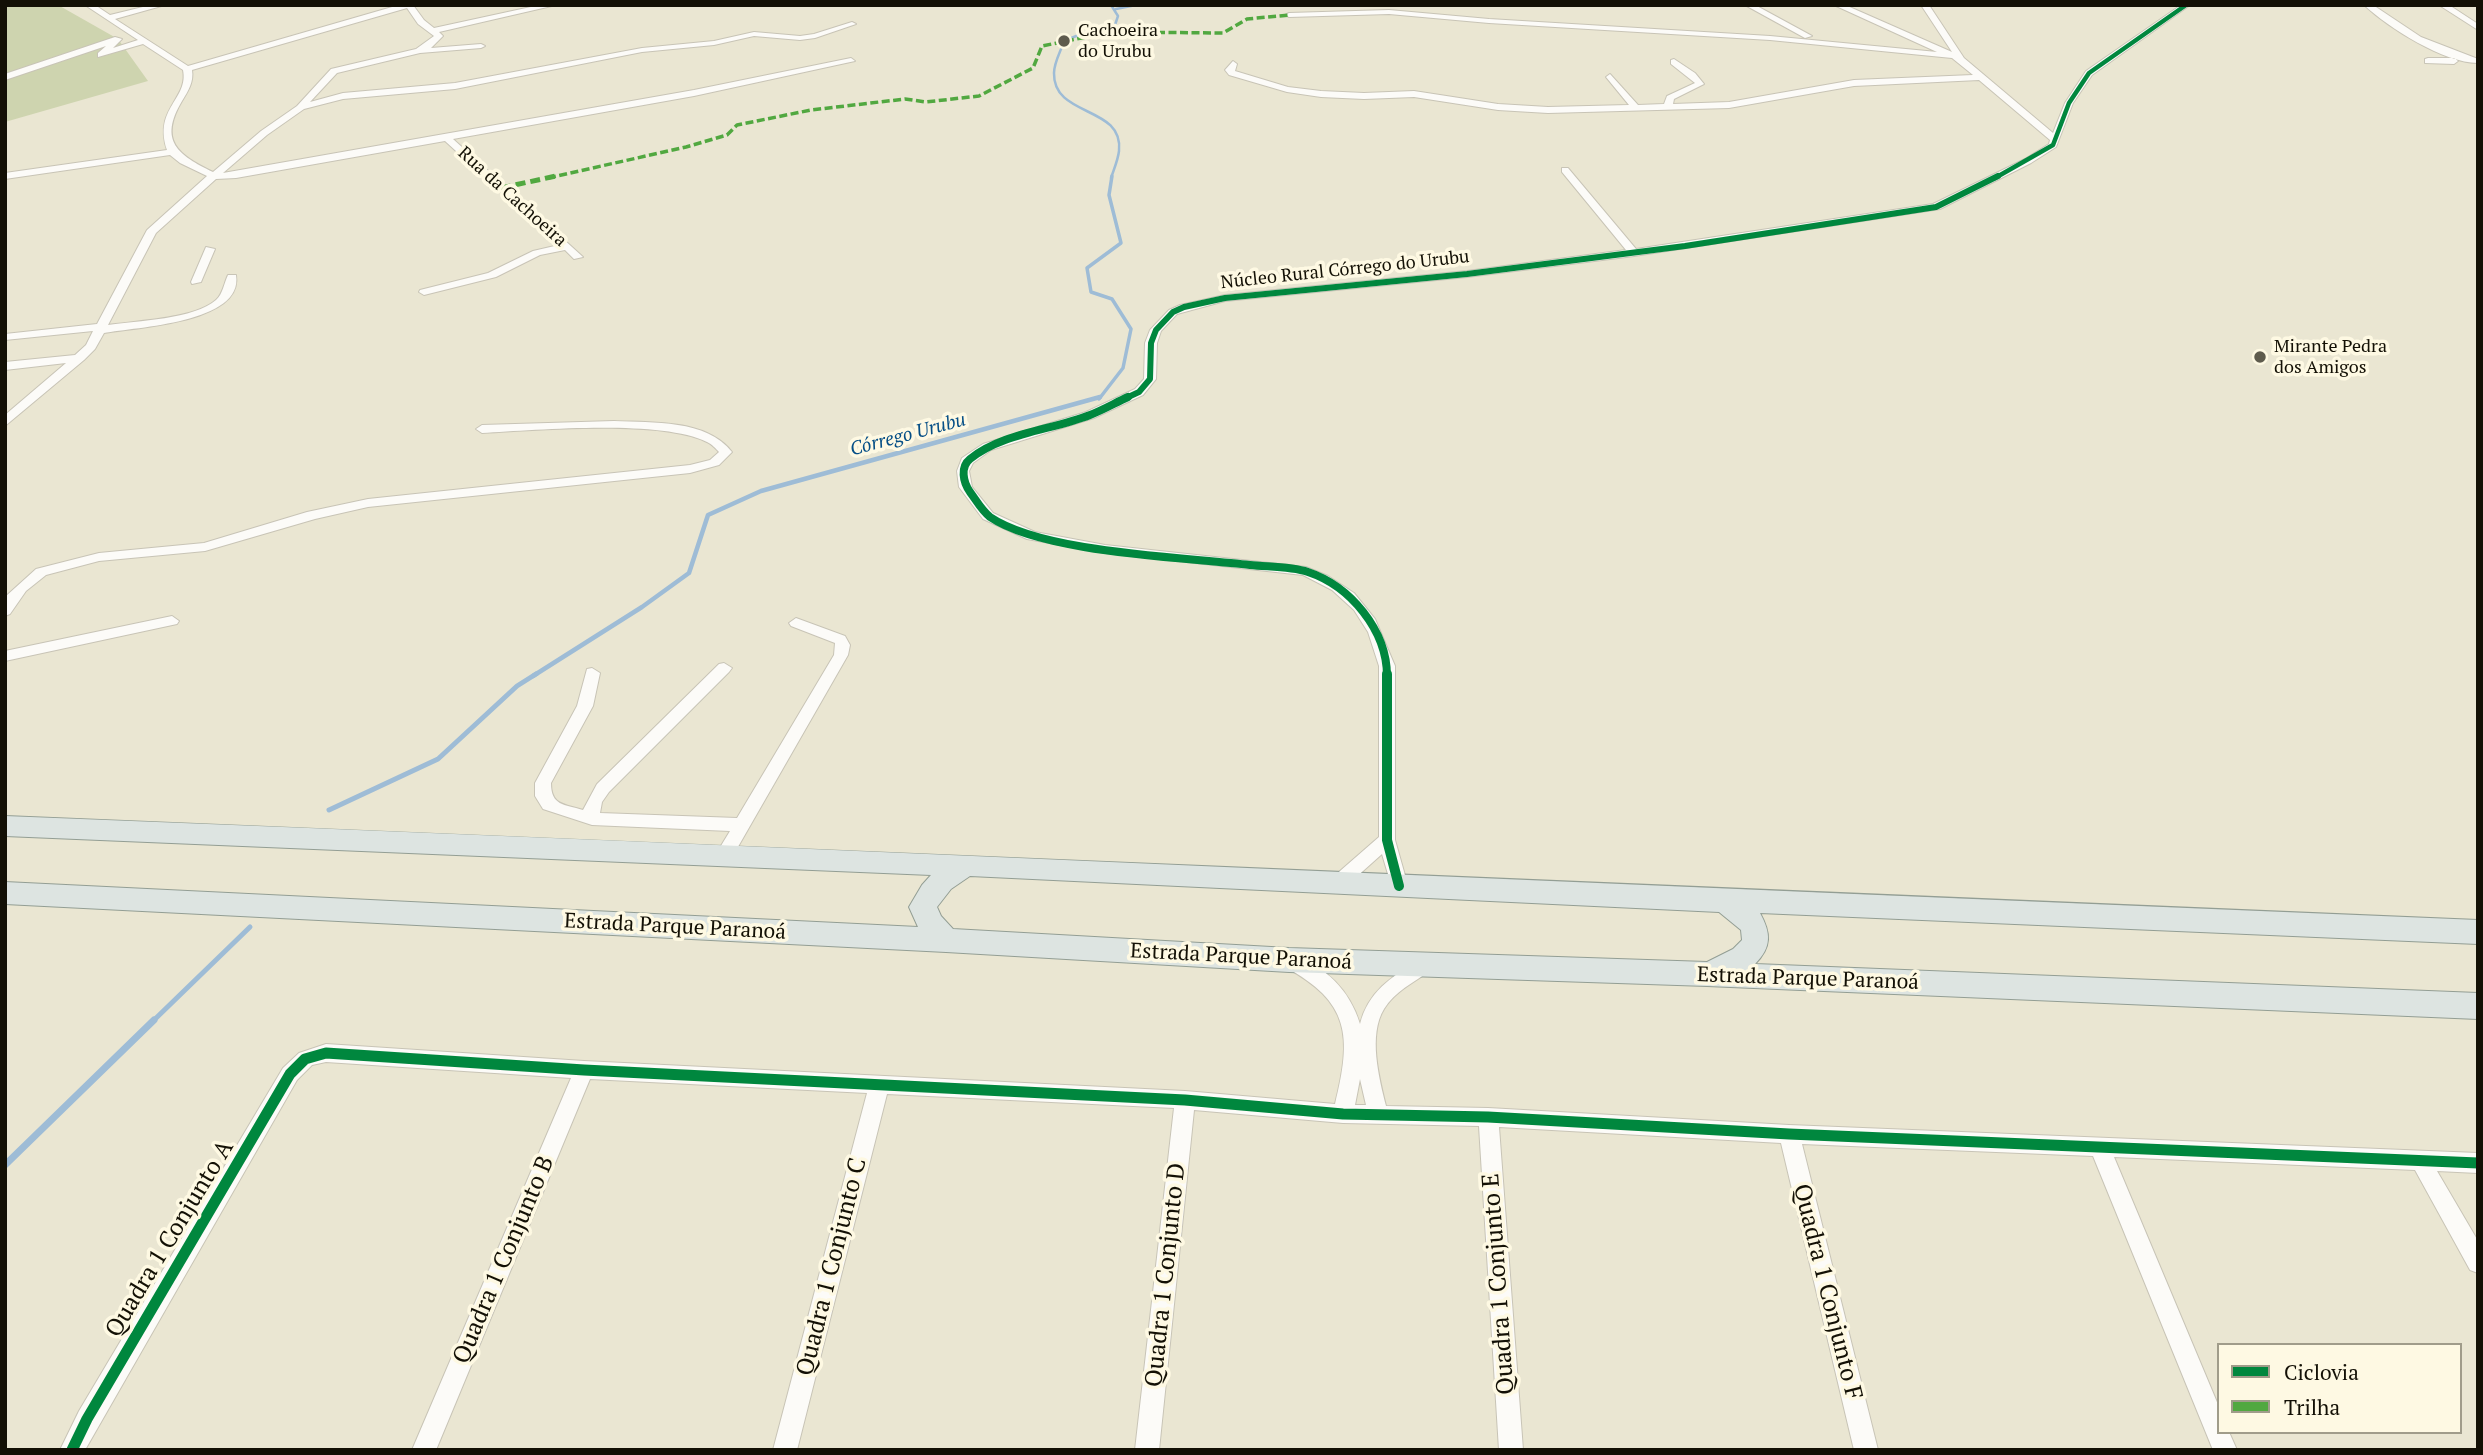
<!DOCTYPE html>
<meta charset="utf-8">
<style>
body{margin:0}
#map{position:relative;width:2483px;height:1455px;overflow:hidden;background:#eae6d2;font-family:"PT Serif",serif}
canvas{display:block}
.frame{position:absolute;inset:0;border:7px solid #131005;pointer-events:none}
.legend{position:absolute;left:2217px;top:1343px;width:245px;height:91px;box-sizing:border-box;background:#fef9e3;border:2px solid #a09c8a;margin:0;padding:9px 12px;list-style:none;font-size:21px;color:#131005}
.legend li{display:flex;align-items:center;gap:14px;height:35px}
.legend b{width:35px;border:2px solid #a09c8a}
</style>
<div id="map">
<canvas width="2483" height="1455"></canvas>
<div class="frame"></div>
<ul class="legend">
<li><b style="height:9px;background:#00873e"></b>Ciclovia</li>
<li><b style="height:9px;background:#51a840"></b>Trilha</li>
</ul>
</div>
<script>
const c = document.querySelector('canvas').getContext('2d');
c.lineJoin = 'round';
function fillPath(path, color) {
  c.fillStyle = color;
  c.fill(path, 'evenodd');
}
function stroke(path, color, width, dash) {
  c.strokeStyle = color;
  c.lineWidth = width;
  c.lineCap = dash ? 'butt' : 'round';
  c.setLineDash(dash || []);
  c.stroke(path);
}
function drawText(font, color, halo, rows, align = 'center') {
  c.font = font + ' "PT Serif",serif';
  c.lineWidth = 7;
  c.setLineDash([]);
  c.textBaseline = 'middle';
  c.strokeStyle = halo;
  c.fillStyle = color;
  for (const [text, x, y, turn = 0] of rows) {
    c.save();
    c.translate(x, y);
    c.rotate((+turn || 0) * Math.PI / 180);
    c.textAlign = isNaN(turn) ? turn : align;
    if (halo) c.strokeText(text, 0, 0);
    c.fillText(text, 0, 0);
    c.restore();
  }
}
const green = new Path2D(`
 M5 5H58L118 39 148 81 5 122Z`);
const streamFar4 = new Path2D(`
 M1111 5 1118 16 1114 28 1086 32 1064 41C1061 51 1054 62 1054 73 1053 118 1124 105 1119 151 1118 160 1114 169 1111 178
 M1116 9 1136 5`);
const streamFar3 = new Path2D(`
 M1099 399 1123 368 1131 329 1112 299 1091 292 1087 268 1121 243 1109 195 1112 176`);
const streamFar2 = new Path2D(`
 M533 676 642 607 689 573 708 515 761 491 1100 397`);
const streamFar1 = new Path2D(`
 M329 810 438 759 517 686 536 674
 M152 1022 250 927`);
const stream = new Path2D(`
 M5 1165 154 1020`);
const minor = new Path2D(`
 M85 5H95L110 15 151 5H165L115 19 188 66 399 5H413L424 20 434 28 540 5H556L439 32 443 36 431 48 481 44 485 46 481 48 420 53 337 73 310 102 343 93 455 83 642 48 714 41 754 32 800 36 814 34 852 22 856 24 815 38 800 40 754 36 714 45 642 52 455 89 343 99 304 109 267 135 223 173 694 90 851 58 855 61 694 96 453 139 583 257 574 259 565 250 540 255 496 277 424 295 419 292 420 290 488 273 533 251 559 245 445 141 236 178 216 179 156 233 108 325C136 321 195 319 216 300 223 294 224 283 228 275H236C244 323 136 327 104 333L95 349 84 360 5 426V415L66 363 5 370V362L75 355 86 345 93 331 5 340V334L97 324 147 230 207 176 180 163 170 155 5 179V173L167 150C153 108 189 99 183 70L143 44 98 57V53L106 46 5 80V74L115 37 122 39 113 48 138 40ZM407 8 418 24 434 36 416 49 331 69 297 106 261 131 213 172C178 155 158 141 182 101 188 91 194 82 192 70Z
 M1745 5H1755L1812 36 1805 38Z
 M1834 5H1845L1952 52 1921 5H1929L1964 58 2053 133 2065 103 2086 71 2181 5H2190L2092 75 2073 103 2056 147 2031 163 1940 209 1634 256 1467 277 1225 301 1177 314 1161 331 1157 343 1156 379 1143 395 1094 418 991 450 973 463 969 471 972 487 993 513 1035 532 1105 545 1306 567 1328 576 1354 593 1375 619 1395 666V840L1408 886 1405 891 1399 893 1393 891 1382 854 1344 888 1338 890 1332 888 1329 883 1332 878 1379 837V666L1368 632 1354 610 1332 590 1303 575 1105 553 1027 539 983 519 959 487 957 471 962 458 983 444 1086 412 1135 389 1144 379 1145 343 1150 330 1169 310 1180 305 1225 295 1467 271 1626 250 1562 172V168H1568L1636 249 1933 204 2025 159 2049 144 2050 140 1979 80 1854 86 1729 108 1548 113 1498 110 1414 97 1364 99 1321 97 1287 92 1229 75 1225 70 1233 61 1237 64 1235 71 1288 87 1321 91 1364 93 1414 91 1498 104 1548 107 1629 105 1606 77 1610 74 1638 105 1664 104 1667 96 1695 83 1671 64V60L1674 59 1695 73 1704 84 1674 99 1673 104 1729 102 1854 80 1973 75 1952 58 1770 40 1489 23 1389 14 1289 17 1285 15 1289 13 1389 10 1489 19 1770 36 1937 52Z
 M2364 5H2373L2421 37 2478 59V63C2444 63 2389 28 2364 5Z
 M2439 5H2449L2478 24V30Z
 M2428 58H2454L2458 61 2454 64 2425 63V59Z
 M206 247 215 249 201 282 192 284 191 282Z
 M614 421C653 423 706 419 732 452L719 465 690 473 368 507 315 519 205 551 99 561 46 575 26 591 10 614 5 616V597L36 569 99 553 204 543 307 512 368 499 690 465 710 460 719 452C716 449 712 444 707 442 661 419 536 430 482 433L476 429 482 425Z
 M172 616 179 621 177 624 5 661V651Z
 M796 618 845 636 850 645 848 655 731 859H719L716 854 730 831 592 825 543 809 535 796V783L577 706 587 669 592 668 600 673 593 706 551 783C551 806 564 804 583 810L597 784 719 664 724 663 732 668 729 672 609 792 602 802 600 813 737 818 834 655 835 643 791 626 789 623Z
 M1291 954C1326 967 1349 989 1360 1024 1368 992 1391 977 1418 961L1424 958 1430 961 1433 966 1430 971C1414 982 1394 992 1384 1009 1368 1035 1379 1078 1386 1106L1488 1108 1789 1125 2478 1153V1173L2437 1171 2478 1241V1273L2470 1270 2415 1170 2114 1157 2219 1407V1432H2229L2237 1450H2213L2093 1156 1802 1144 1878 1450H1854L1781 1143 1499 1127 1523 1450H1499L1479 1126 1343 1123 1194 1110 1159 1450H1135L1174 1108 887 1094 797 1450H773L867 1093 590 1079 436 1450H412L571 1078 326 1062 312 1065 297 1080 85 1450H60L79 1411 283 1068 299 1053 326 1044 584 1061 1185 1091 1335 1104C1352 1036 1350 1002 1285 967L1282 962 1285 957ZM1360 1079 1366 1105H1355Z`);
const primary = new Path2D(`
 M5 816C830 848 1653 887 2478 920V944L1760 913C1771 933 1772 947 1755 964L2478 993V1019L1707 986 1289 972 946 952 5 904V882L918 927 909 907 922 885 931 875 5 836ZM970 876 1719 912 1741 930 1742 940 1733 949 1707 962 1289 948 953 929 941 916 937 907 951 889Z`);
const quietFar1 = new Path2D(`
 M548 178 686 147 727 135 737 125 811 110 905 99 926 102 979 96 1033 68 1042 46 1111 32 1223 33 1247 19 1289 15`);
const quiet = new Path2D(`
 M501 188 556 176`);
const cyclewayFar4 = new Path2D(`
 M1995 178 2053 145 2069 103 2089 73 2186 5`);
const cyclewayFar3 = new Path2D(`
 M1124 399 1139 392 1150 379 1151 343 1156 330 1173 312 1184 307 1225 298 1467 274 1685 246 1936 207 1998 176`);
const cyclewayFar2 = new Path2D(`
 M1128 397C1115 403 1103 410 1090 415 1052 430 1002 433 970 459 960 467 963 482 970 492 976 500 982 511 990 517 1043 553 1183 557 1250 565 1268 567 1290 566 1308 572 1350 586 1387 630 1387 676`);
const cyclewayFar1 = new Path2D(`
 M1387 674V840L1399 886`);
const cycleway = new Path2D(`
 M72 1450 87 1419 290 1074 305 1059 326 1053 584 1070 1185 1100 1343 1114 1488 1117 1789 1134 2478 1163`);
const markers = [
 [1064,41,7,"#5e5b4d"],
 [2260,357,7,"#5e5b4d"]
];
const farPoinames = [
 ["Cachoeira",1078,31],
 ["do Urubu",1078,52],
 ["Mirante Pedra",2274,347],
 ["dos Amigos",2274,368]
];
const farStreetnames = [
 ["Rua da Cachoeira",512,197,42],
 ["Núcleo Rural Córrego do Urubu",1345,270,-6]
];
const farWaternames = [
 ["Córrego Urubu",908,435,-15]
];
const streetNames = [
 ["Estrada Parque Paranoá",675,927,3],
 ["Estrada Parque Paranoá",1241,957,3],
 ["Estrada Parque Paranoá",1808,979,2]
];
const nearStreetnames = [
 ["Quadra 1 Conjunto A",170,1239,-59],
 ["Quadra 1 Conjunto B",504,1260,-67],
 ["Quadra 1 Conjunto C",832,1267,-76],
 ["Quadra 1 Conjunto D",1166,1275,-84],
 ["Quadra 1 Conjunto E",1499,1284,-94],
 ["Quadra 1 Conjunto F",1827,1292,76]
];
fillPath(green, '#ced4af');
stroke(streamFar4, '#9ebcd6', 2.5);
stroke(streamFar3, '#9ebcd6', 3.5);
stroke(streamFar2, '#9ebcd6', 4.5);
stroke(streamFar1, '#9ebcd6', 5);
stroke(stream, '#9ebcd6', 7);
stroke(minor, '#c8c4b6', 2);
stroke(primary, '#939e94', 2);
fillPath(minor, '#fcfbf8');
fillPath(primary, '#dde4e1');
stroke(quietFar1, '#51a840', 3.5, [8, 3.5]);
stroke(quiet, '#51a840', 5, [10, 5]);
stroke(cyclewayFar4, '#00873e', 4.5);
stroke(cyclewayFar3, '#00873e', 6);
stroke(cyclewayFar2, '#00873e', 8);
stroke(cyclewayFar1, '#00873e', 10);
stroke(cycleway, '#00873e', 11);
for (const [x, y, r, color] of markers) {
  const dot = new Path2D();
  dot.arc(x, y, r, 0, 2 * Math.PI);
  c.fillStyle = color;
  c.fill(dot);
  stroke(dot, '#fef9e3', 2.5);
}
drawText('18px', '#131005', '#fef9e3', farPoinames, 'left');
drawText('18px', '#131005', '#fef9e3', farStreetnames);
drawText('italic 19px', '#064f86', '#fef9e3', farWaternames);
drawText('21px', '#131005', '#fef9e3', streetNames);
drawText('24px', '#131005', '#fef9e3', nearStreetnames);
</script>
